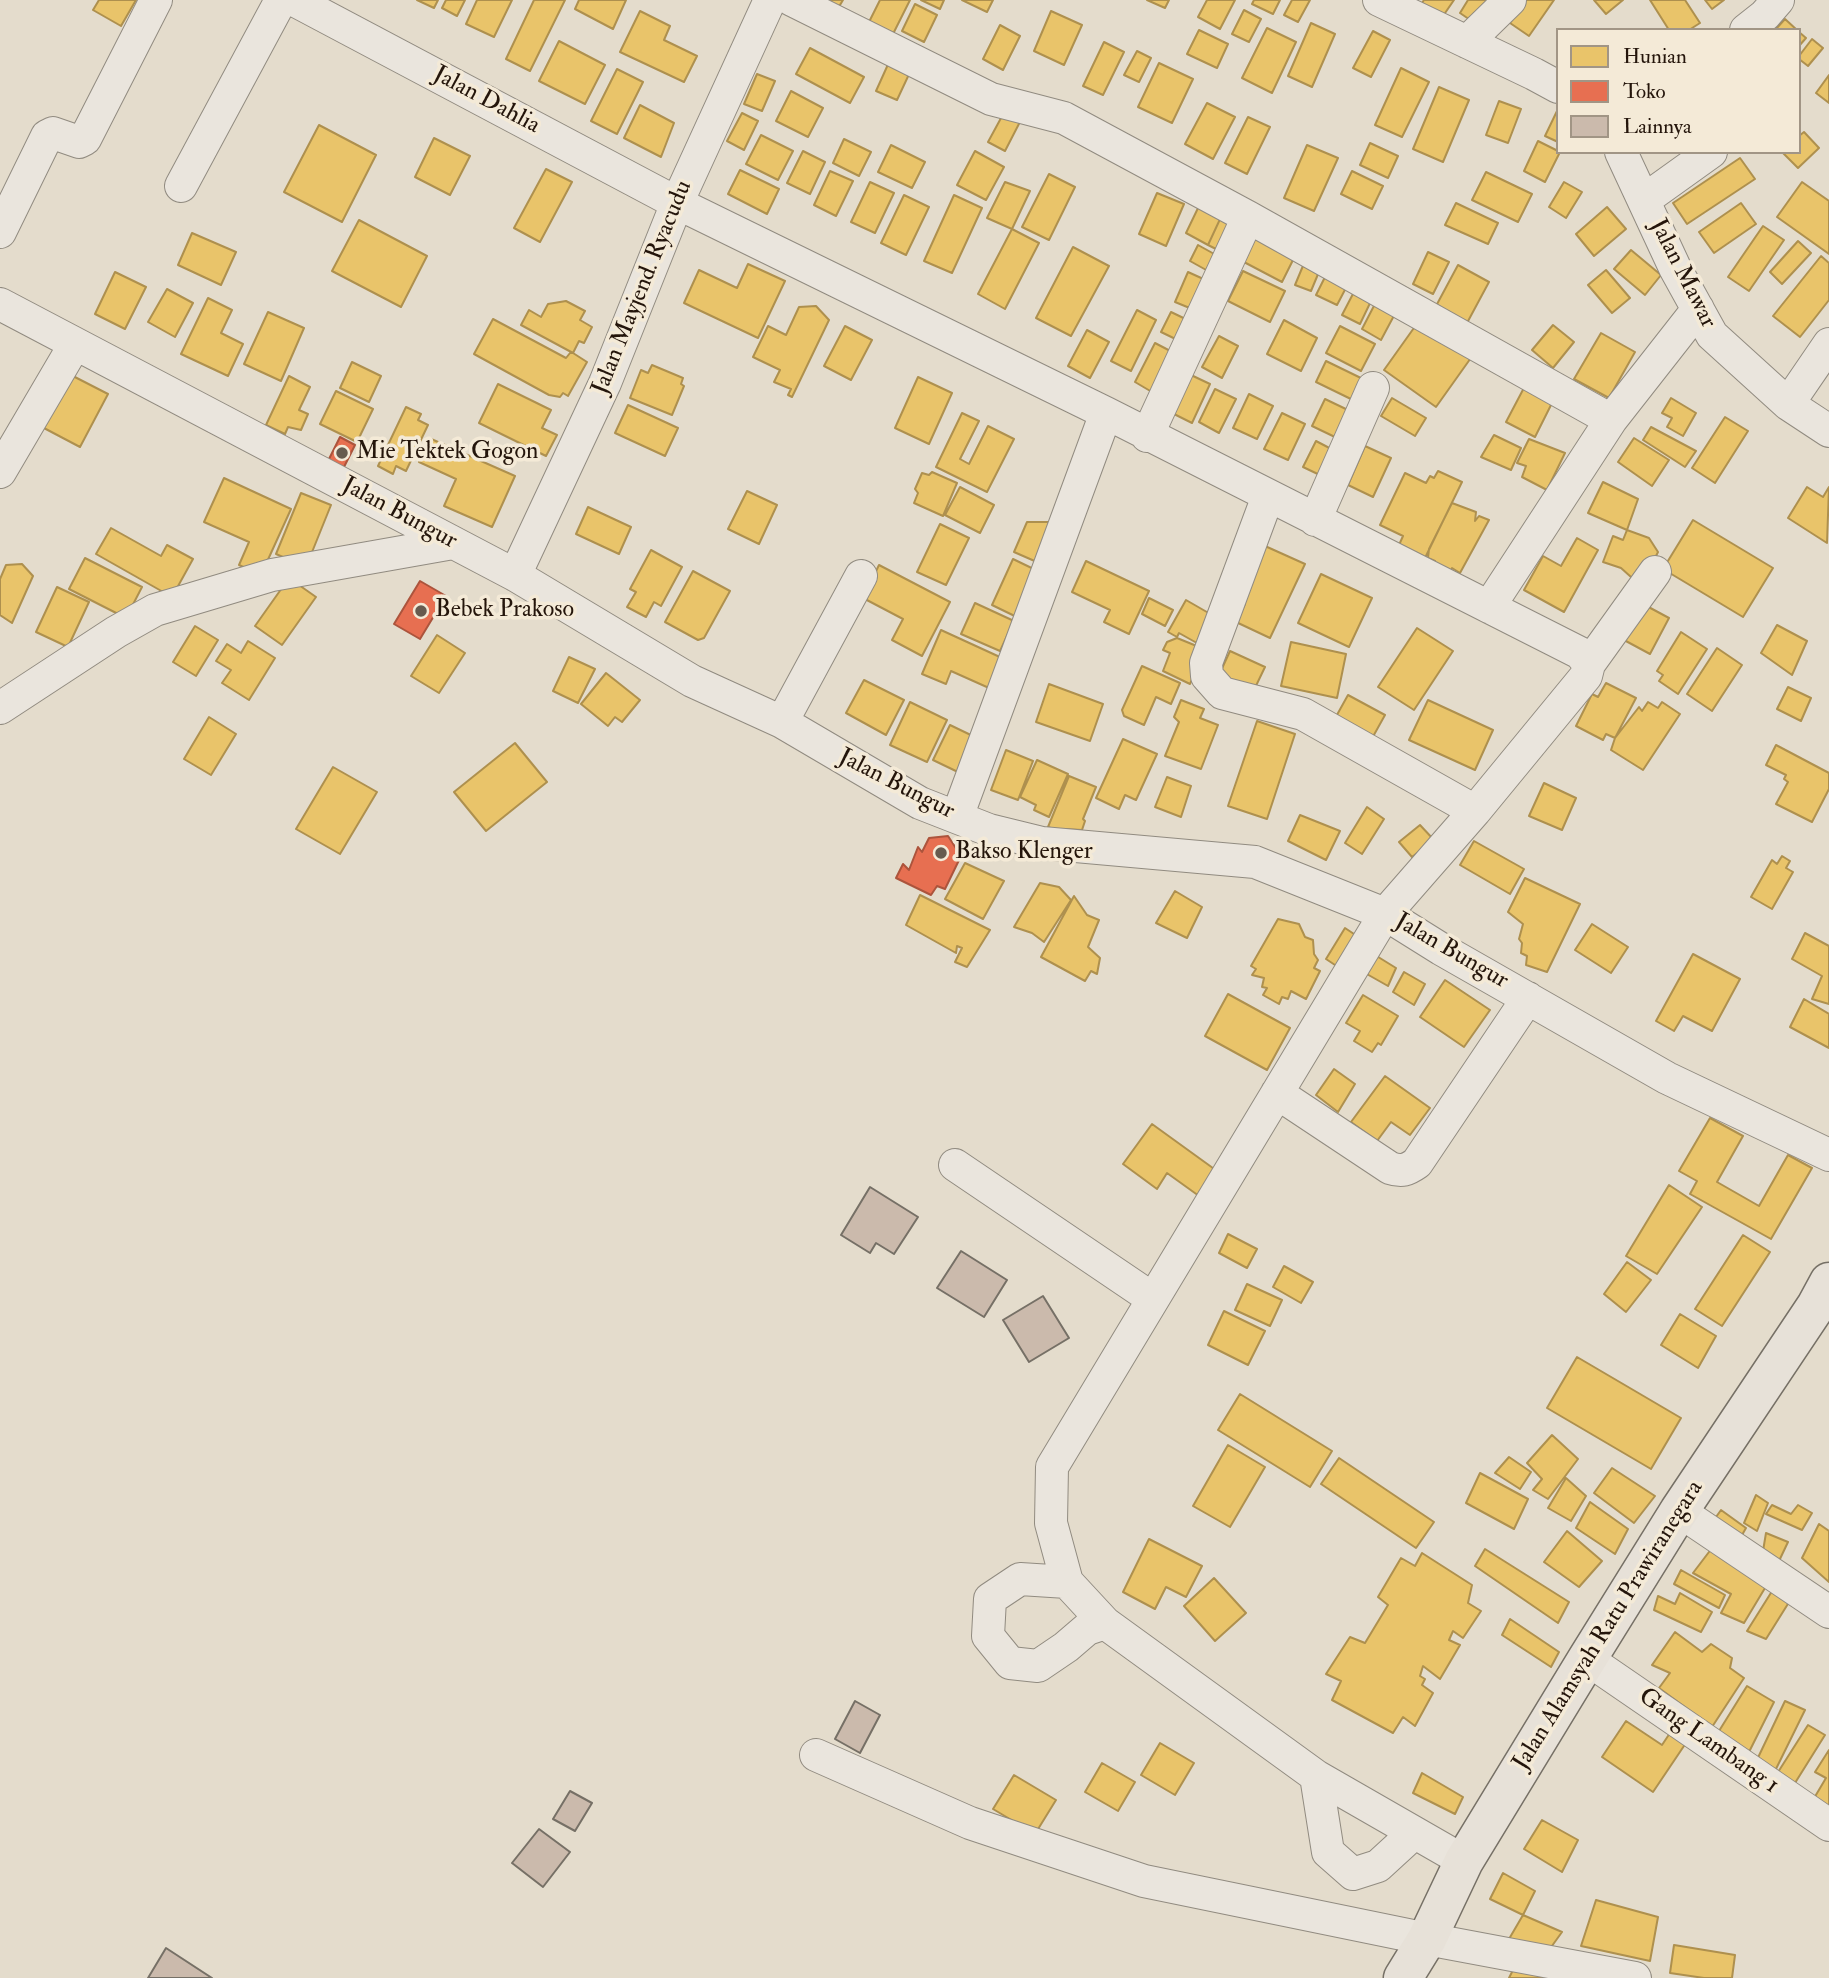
<!DOCTYPE html>
<style>
body{margin:0}
#map{position:relative;width:1829px;height:1978px;overflow:hidden;background:#e4dccc;font-family:"IM FELL Double Pica",serif}
canvas{display:block}
.legend{position:absolute;left:1556px;top:28px;width:245px;height:126px;box-sizing:border-box;background:#f4ead7;border:2px solid #a19585;margin:0;padding:9px 12px;list-style:none;font-size:21px;color:#24150b}
.legend li{display:flex;align-items:center;gap:14px;height:35px}
.legend b{width:35px;border:2px solid #a19585}
</style>
<div id="map">
<canvas width="1829" height="1978"></canvas>
<ul class="legend">
<li><b style="height:19px;background:#e9c46a"></b>Hunian</li>
<li><b style="height:19px;background:#e76f51"></b>Toko</li>
<li><b style="height:19px;background:#cbbaac"></b>Lainnya</li>
</ul>
</div>
<script>
const c = document.querySelector('canvas').getContext('2d');
c.lineJoin = 'round';
function fillPath(path, color) {
  c.fillStyle = color;
  c.fill(path, 'evenodd');
}
function stroke(path, color, width, dash) {
  c.strokeStyle = color;
  c.lineWidth = width;
  c.lineCap = dash ? 'butt' : 'round';
  c.setLineDash(dash || []);
  c.stroke(path);
}
function drawText(font, color, halo, rows, align = 'center') {
  c.font = font + ' "IM FELL Double Pica",serif';
  c.lineWidth = 7;
  c.setLineDash([]);
  c.textBaseline = 'middle';
  c.strokeStyle = halo;
  c.fillStyle = color;
  for (const [text, x, y, turn = 0] of rows) {
    c.save();
    c.translate(x, y);
    c.rotate((+turn || 0) * Math.PI / 180);
    c.textAlign = isNaN(turn) ? turn : align;
    if (halo) c.strokeText(text, 0, 0);
    c.fillText(text, 0, 0);
    c.restore();
  }
}
const homes = new Path2D(`
 M99 0H136L121 26 93 10Z
 M417 0H438L434 8Z
 M446 0H465L457 16 442 8Z
 M477 0H512L494 37 466 24Z
 M534 0H565L530 71 506 59Z
 M579 0H626L613 29 575 9Z
 M817 0H843L837 10Z
 M880 0H910L893 34 869 22Z
 M921 0H944L940 9Z
 M962 0H993L987 12Z
 M1147 0H1169L1165 8Z
 M1207 0H1235L1220 29 1198 17Z
 M1254 0H1280L1273 14 1252 4Z
 M1292 0H1310L1298 22 1284 15Z
 M1424 0H1454L1443 16 1422 3Z
 M1468 0H1507L1479 26 1460 13Z
 M1526 0H1554L1529 36 1510 23Z
 M1594 0H1623L1606 14Z
 M1650 0H1685L1700 23 1689 30H1669Z
 M1705 0H1724L1712 9Z
 M915 4 937 15 924 42 902 31Z
 M1244 10 1261 19 1249 42 1232 34Z
 M640 11 670 26 664 40 697 56 684 82 620 52Z
 M1051 11 1082 25 1064 65 1034 51Z
 M1785 19 1797 30H1775Z
 M1311 23 1335 34 1312 87 1288 76Z
 M1000 25 1020 36 1003 70 983 59Z
 M1267 28 1296 42 1272 93 1242 78Z
 M1199 30 1228 44 1217 68 1187 54Z
 M1373 31 1390 40 1371 77 1353 68Z
 M1799 32 1806 38 1799 46Z
 M1812 39 1823 48 1808 66 1799 59V56Z
 M559 41 605 65 585 104 539 81Z
 M1104 42 1124 52 1103 95 1083 86Z
 M810 48 864 77 850 103 796 74Z
 M1137 51 1151 58 1139 82 1124 75Z
 M890 60 911 70 897 100 876 91Z
 M1159 63 1193 79 1172 123 1138 107Z
 M1401 68 1429 82 1402 137 1375 125Z
 M617 69 643 82 617 134 591 121Z
 M757 74 775 81 762 111 744 104Z
 M1829 75V103L1816 93Z
 M1439 87 1469 100 1443 162 1413 149Z
 M791 91 823 108 808 137 776 121Z
 M1499 101 1521 109 1508 143 1486 135Z
 M1207 103 1235 117 1213 159 1185 144Z
 M640 105 674 123 661 157 624 138Z
 M1007 107 1023 116 1005 151 988 142Z
 M1557 111H1558V142L1545 136Z
 M742 113 758 121 744 150 727 141Z
 M1248 117 1270 127 1247 174 1225 163Z
 M319 125 376 155 342 222 284 192Z
 M1804 132 1819 148 1798 168 1782 152H1799V136Z
 M761 135 793 151 778 180 746 164Z
 M434 138 470 156 450 195 415 177Z
 M844 139 871 152 859 176 833 163Z
 M1538 141 1560 152 1545 182 1524 171Z
 M1370 143 1398 156 1388 178 1360 165Z
 M891 145 925 162 912 188 878 172Z
 M1307 145 1338 158 1314 211 1284 198Z
 M803 151 825 162 810 194 787 183Z
 M975 151 1004 167 986 200 957 185Z
 M1740 158 1755 179 1687 224 1673 203Z
 M546 169 572 182 540 242 514 228Z
 M740 170 779 189 767 214 728 194Z
 M830 171 853 181 836 216 814 205Z
 M1352 171 1383 186 1372 209 1341 194Z
 M1486 172 1532 194 1518 222 1472 200Z
 M1049 174 1075 187 1049 240 1022 227Z
 M870 182 894 193 875 233 851 222Z
 M1005 182 1030 191 1012 229 987 218Z
 M1564 182 1582 192 1566 218 1549 207Z
 M1802 182 1829 201V254L1777 217Z
 M1157 193 1184 204 1166 246 1139 234Z
 M904 195 929 207 906 255 881 243Z
 M954 195 982 208 952 273 924 261Z
 M1456 203 1498 223 1488 244 1445 225Z
 M1741 203 1756 224 1714 253 1699 232Z
 M1199 206 1221 217 1208 245 1186 233Z
 M1607 207 1626 229 1594 256 1576 234Z
 M1221 217 1237 224 1224 253 1208 245Z
 M359 220 427 256 401 307 332 271Z
 M1763 226 1784 240 1749 291 1728 277Z
 M1012 229 1039 243 1005 309 978 294Z
 M192 233 236 252 221 285 178 265Z
 M1256 233 1296 254 1282 282 1242 261Z
 M1798 241 1811 253 1782 284 1770 272Z
 M1198 245 1225 260 1217 276 1190 261Z
 M1073 247 1109 266 1071 336 1036 318Z
 M1631 250 1661 275 1645 295 1614 269Z
 M1428 252 1449 262 1433 294 1413 284Z
 M1821 256 1829 263V300L1800 337 1773 316Z
 M1305 261 1321 267 1311 291 1295 285Z
 M748 264 785 281 758 338 684 303 699 270 737 288Z
 M1458 265 1489 282 1467 323 1436 306Z
 M1606 270 1630 298 1612 313 1588 285Z
 M1243 271 1285 291 1270 322 1228 301Z
 M115 272 146 287 125 329 95 314Z
 M1188 272 1210 282 1197 311 1175 302Z
 M1327 273 1348 284 1337 305 1316 295Z
 M167 289 193 303 175 337 148 322Z
 M1355 290 1372 299 1360 324 1342 315Z
 M208 298 232 310 221 333 243 344 228 376 181 354Z
 M1377 300 1397 310 1381 340 1362 329Z
 M566 301 585 311 580 320 592 327 584 343 579 341 573 353 521 325 529 310 541 317 548 304Z
 M816 306 829 320 792 397 788 395 791 389 774 382 780 370 753 357 768 326 786 335 799 307Z
 M1137 310 1156 320 1131 371 1111 361Z
 M268 312 304 328 281 381 244 364Z
 M1171 312 1198 325 1188 345 1161 332Z
 M1421 318 1473 355 1436 407 1384 370Z
 M493 319 566 358 570 353H573L587 362 568 396 563 393 560 397 549 395 474 354Z
 M1284 320 1317 338 1301 371 1267 354Z
 M1553 325 1574 342 1553 368 1532 350Z
 M845 326 872 340 851 380 824 366Z
 M1340 326 1375 344 1361 371 1326 353Z
 M1087 330 1109 342 1090 378 1068 366Z
 M1601 333 1635 352 1609 398 1574 379Z
 M1219 336 1238 346 1222 378 1202 367Z
 M1155 343 1178 355 1157 395 1135 382Z
 M1326 361 1365 380 1355 401 1316 382Z
 M352 362 381 376 369 402 340 388Z
 M652 365 683 378 681 384 684 386 672 415 630 398 641 370 648 373Z
 M69 374 108 394 80 447 42 427Z
 M1191 375 1210 384 1192 423 1172 413Z
 M289 376 310 387 299 410 308 414 301 430 288 427 285 434 266 425Z
 M918 377 952 393 929 444 895 428Z
 M498 384 551 410 542 428 557 435 546 456 479 423Z
 M1526 384 1554 399 1535 437 1506 422Z
 M1215 389 1236 399 1219 433 1199 422Z
 M336 391 373 409 357 442 320 424Z
 M1249 394 1273 406 1257 439 1233 428Z
 M1392 398 1426 418 1415 436 1381 416Z
 M1671 398 1696 413 1683 436 1667 427 1672 418 1662 413Z
 M1325 399 1350 411 1337 438 1312 426Z
 M628 405 678 428 665 456 615 433Z
 M406 407 421 414 418 420 428 425 406 471 396 466 393 474 378 466Z
 M962 413 979 421 960 459 969 464 988 426 1014 439 987 492 936 467Z
 M1282 413 1305 424 1288 460 1264 449Z
 M1725 417 1748 431 1715 483 1692 468Z
 M1651 427 1696 451 1685 467 1643 440Z
 M1494 435 1521 448 1511 470 1481 457Z
 M429 438 515 476 492 527 444 506 456 479 419 462Z
 M1634 438 1669 460 1652 486 1618 462Z
 M1529 439 1565 453 1547 490 1522 477 1526 466 1517 463Z
 M1316 441 1337 452 1324 477 1303 467Z
 M1365 446 1391 458 1373 497 1348 485Z
 M1438 471 1462 482 1425 558 1399 545 1403 536 1380 525 1405 473 1426 483 1430 476 1434 478Z
 M932 472 957 483 943 516 914 503 918 493 915 489 922 473 929 475Z
 M224 478 291 509 261 575 239 565 249 542 204 522Z
 M1603 482 1638 499 1627 530 1588 513Z
 M960 487 994 505 980 533 945 515Z
 M1807 487 1823 497 1829 487 1827 543 1788 518Z
 M747 491 777 505 759 544 728 529Z
 M301 493 331 505 306 567 276 554Z
 M1452 503 1476 512 1475 521 1479 516 1489 520 1460 573 1452 568 1449 576 1433 569 1435 561 1428 558 1429 549Z
 M588 507 631 527 619 554 576 534Z
 M1693 520 1773 568 1743 617 1663 569Z
 M1027 522H1048L1060 534 1046 566 1014 552Z
 M940 524 969 538 946 585 917 572Z
 M111 528 161 556 167 545 193 559 172 597 96 554Z
 M1627 530 1649 538 1658 552 1641 586 1621 568 1603 562 1613 536 1623 540Z
 M1577 538 1598 550 1564 612 1524 590 1543 556 1561 566Z
 M1265 546 1305 564 1270 638 1236 622 1245 604 1239 601Z
 M651 550 682 567 661 606 654 602 646 617 627 607 636 592 630 589Z
 M85 558 142 587 126 618 69 589Z
 M1013 559 1044 574 1025 621 992 605Z
 M1086 561 1149 591 1129 634 1104 622 1110 610 1072 592Z
 M22 564 33 576 12 623 0 615V579L6 565Z
 M879 565 950 602 922 656 892 640 903 619 863 598Z
 M693 571 730 591 704 638 698 640 665 622Z
 M1321 574 1372 598 1349 647 1298 623Z
 M289 578 316 597 282 645 255 626Z
 M57 587 89 602 68 647 36 632Z
 M1149 598 1173 610 1165 626 1142 614Z
 M1186 600 1219 619 1204 647 1179 633 1177 637 1168 632Z
 M975 603 1014 621 1000 651 961 634Z
 M1643 604 1669 618 1650 654 1624 640Z
 M1777 625 1807 641 1792 675 1761 653Z
 M195 626 218 640 196 676 173 662Z
 M1417 628 1453 651 1414 710 1378 687Z
 M941 630 1002 658 989 688 951 671 946 684 922 674Z
 M1681 632 1707 649 1678 694 1659 681 1663 675 1657 671Z
 M437 635 465 653 439 693 411 676Z
 M1177 638 1204 649 1190 684 1163 671 1170 653 1163 650 1167 642Z
 M248 641 275 658 249 700 222 683 231 670 216 661 227 644 241 653Z
 M1291 642 1346 654 1337 698 1281 686Z
 M1717 648 1742 665 1712 711 1687 694Z
 M1230 651 1265 667 1253 692 1219 675Z
 M569 657 595 669 578 703 553 691Z
 M1142 666 1180 683 1171 704 1156 697 1144 725 1124 716 1122 710Z
 M606 673 640 700 622 722 615 717 608 726 581 704Z
 M864 680 904 700 886 735 846 713Z
 M1606 683 1636 698 1615 738 1606 734 1603 740 1576 726 1592 694 1598 697Z
 M1049 684 1103 704 1090 741 1036 722Z
 M1788 687 1811 698 1801 721 1777 709Z
 M1348 695 1385 715 1370 742 1333 722Z
 M1181 700 1204 709 1200 718 1218 725 1201 769 1165 756 1179 722 1174 717Z
 M1428 700 1493 730 1475 770 1409 740Z
 M910 702 947 720 927 762 890 745Z
 M1648 702 1658 708 1662 702 1680 714 1643 770 1611 750 1615 738 1639 707 1642 711Z
 M209 717 236 734 211 775 184 759Z
 M1257 721 1295 734 1267 819 1228 806Z
 M950 725 977 738 960 773 933 760Z
 M1123 739 1157 754 1136 800 1125 795 1119 809 1096 798Z
 M515 743 547 782 486 831 454 792Z
 M1776 745 1829 773V789L1812 822 1776 804 1788 782 1784 779 1786 775 1766 765Z
 M1006 750 1033 761 1018 800 991 790Z
 M1037 760 1068 774 1049 817 1034 810 1036 805 1020 797Z
 M333 767 377 792 340 854 296 829Z
 M1069 776 1096 787 1083 819 1085 821 1082 830 1064 829 1061 832 1048 827Z
 M1167 777 1191 786 1181 817 1155 807Z
 M1544 783 1576 798 1562 830 1529 816Z
 M1367 807 1384 819 1362 854 1345 843Z
 M1300 815 1340 831 1326 860 1288 841Z
 M1420 825 1434 840 1412 857 1399 842Z
 M1474 841 1524 869 1510 894 1460 865Z
 M1782 856 1790 861 1786 868 1793 872 1772 909 1751 897 1772 860 1777 864Z
 M965 863 1004 881 983 919 945 899Z
 M1525 878 1580 904 1547 972 1526 965 1527 956 1521 953 1522 943 1519 939 1523 924 1508 912Z
 M1040 883 1059 887 1071 900 1044 942 1032 933 1014 927Z
 M1175 891 1202 907 1187 938 1156 923Z
 M920 895 990 930 967 967 955 962 962 948 957 946 956 953 906 925Z
 M1074 896 1087 915 1099 920 1088 947 1100 958 1097 974 1091 971 1085 981 1041 957Z
 M1278 919 1299 924 1305 937 1313 940 1314 954 1318 960 1314 968 1320 971 1306 999 1291 991 1288 999 1282 997 1279 1004 1263 995 1267 988 1262 987 1264 978 1252 975 1256 969 1251 966Z
 M1592 924 1628 947 1611 973 1575 950Z
 M1345 928 1360 938 1341 969 1326 959Z
 M1805 933 1829 946V1004L1812 999 1822 976 1792 959Z
 M1693 954 1740 979 1712 1031 1683 1016 1674 1031 1656 1021Z
 M1375 955 1396 968 1388 986 1365 973Z
 M1404 972 1425 984 1414 1005 1393 992Z
 M1445 980 1490 1010 1464 1047 1420 1017Z
 M1228 994 1290 1028 1267 1070 1205 1036Z
 M1363 995 1398 1016 1381 1045 1378 1043 1372 1052 1354 1041 1360 1031 1346 1023Z
 M1804 999 1829 1014V1048L1790 1027Z
 M1334 1069 1355 1084 1338 1112 1316 1095Z
 M1385 1076 1430 1108 1410 1135 1391 1122 1377 1141 1351 1122Z
 M1710 1118 1743 1136 1717 1182 1759 1206 1788 1155 1812 1168 1771 1239 1690 1194 1697 1181 1679 1171Z
 M1152 1124 1217 1171 1199 1196 1167 1173 1157 1189 1123 1164Z
 M1669 1185 1702 1207 1657 1274 1626 1256Z
 M1228 1234 1257 1249 1247 1268 1219 1253Z
 M1743 1235 1770 1252 1722 1326 1695 1309Z
 M1627 1262 1651 1280 1626 1312 1604 1294Z
 M1284 1266 1313 1282 1301 1303 1273 1287Z
 M1247 1284 1282 1300 1270 1326 1235 1310Z
 M1224 1311 1265 1331 1248 1365 1208 1345Z
 M1680 1314 1716 1336 1698 1368 1661 1345Z
 M1577 1357 1681 1418 1651 1469 1547 1408Z
 M1240 1394 1332 1451 1310 1487 1218 1430Z
 M1552 1435 1578 1459 1548 1499 1533 1490 1542 1479 1527 1463Z
 M1228 1445 1265 1467 1230 1527 1193 1506Z
 M1509 1457 1531 1472 1520 1489 1495 1473Z
 M1339 1458 1434 1522 1416 1548 1321 1484Z
 M1612 1468 1655 1496 1634 1523 1594 1493Z
 M1480 1473 1528 1499 1514 1529 1466 1503Z
 M1566 1478 1586 1496 1571 1521 1548 1508Z
 M1756 1495 1768 1503 1757 1531 1744 1523Z
 M1590 1502 1628 1529 1615 1554 1576 1528Z
 M1772 1505 1791 1514 1798 1505 1812 1513 1802 1530 1766 1514Z
 M1721 1510 1746 1528 1738 1542 1711 1524Z
 M1819 1524 1829 1531V1582L1802 1558Z
 M1567 1531 1602 1561 1579 1587 1544 1562Z
 M1766 1533 1788 1542 1779 1561 1763 1551Z
 M1149 1539 1202 1566 1186 1597 1166 1587 1155 1609 1123 1592Z
 M1712 1548 1768 1583 1744 1623 1721 1613 1731 1594 1693 1573Z
 M1485 1549 1569 1602 1558 1623 1475 1566Z
 M1422 1553 1472 1585 1468 1603 1481 1611 1463 1638 1453 1631 1449 1640 1460 1645 1440 1679 1423 1666 1420 1676 1425 1679 1422 1685 1433 1693 1415 1726 1403 1717 1393 1733 1332 1700 1341 1681 1326 1674 1350 1637 1365 1643 1388 1605 1378 1597 1401 1558 1415 1566Z
 M1681 1570 1725 1595 1719 1608 1674 1584Z
 M1214 1578 1246 1613 1215 1641 1184 1606Z
 M1774 1588 1791 1599 1766 1639 1747 1631Z
 M1680 1593 1712 1612 1701 1632 1654 1610 1658 1596 1675 1604Z
 M1510 1619 1559 1652 1551 1667 1502 1635Z
 M1675 1632 1702 1652 1711 1644 1732 1658 1730 1668 1744 1678 1712 1727 1659 1688 1670 1673 1652 1665Z
 M1747 1686 1774 1702 1747 1756 1719 1731Z
 M1785 1701 1805 1710 1773 1775 1754 1766Z
 M1626 1721 1662 1745 1676 1724 1692 1734 1653 1792 1602 1757Z
 M1808 1725 1825 1735 1790 1791 1773 1780Z
 M1160 1743 1194 1763 1175 1795 1141 1775Z
 M1829 1750V1816L1810 1805 1826 1778 1815 1772Z
 M1102 1763 1135 1782 1118 1811 1085 1792Z
 M1422 1773 1463 1797 1455 1814 1413 1793Z
 M1014 1775 1056 1800 1035 1834 993 1809Z
 M1542 1820 1578 1840 1562 1872 1524 1849Z
 M1503 1873 1535 1891 1523 1915 1490 1899Z
 M1596 1900 1658 1917 1650 1961 1581 1946Z
 M1523 1915 1562 1932 1544 1957 1509 1939Z
 M1674 1945 1735 1955 1732 1978H1704L1670 1973Z
 M1516 1964 1545 1978H1509Z`);
const shops = new Path2D(`
 M340 437 355 445 343 469 328 461Z
 M420 581 446 596 420 639 394 624Z
 M948 836 961 856 945 889 937 886 931 895 896 878 903 864 909 870 918 847 922 852 929 838Z`);
const building = new Path2D(`
 M870 1187 918 1217 894 1254 876 1243 870 1253 841 1235Z
 M961 1251 1007 1280 984 1317 937 1288Z
 M1043 1296 1069 1338 1029 1362 1003 1320Z
 M855 1701 880 1715 860 1753 835 1739Z
 M570 1791 592 1803 575 1831 553 1819Z
 M539 1829 570 1852 543 1887 512 1863Z
 M166 1948 212 1978H148Z`);
const minor = new Path2D(`
 M294 0 677 203 1106 413 1580 653 1589 664 1586 676 1475 811 1385 914 1052 1467 1051 1523 1067 1582 1105 1623 1316 1776 1464 1861
 M792 0 991 99 1064 118 1248 217 1611 420
 M1379 0 1534 74 1558 87
 M1746 30 1765 15 1778 0
 M1467 42 1510 0
 M1621 152 1675 268 1712 335 1788 404 1829 431
 M181 186 281 0
 M1644 200 1711 152
 M0 232 47 136 53 133 79 142 85 139 156 0
 M0 304 515 575 692 681 782 722 920 803 989 830 1042 843 1255 862 1385 914 1441 949 1667 1078 1829 1155
 M1788 404 1829 344
 M1147 436 1248 217
 M0 472 75 344
 M1268 496 1206 663 1207 676 1222 693 1303 714 1475 811
 M1315 520 1373 388
 M515 575 605 383 677 203 770 0
 M1489 607 1611 420 1698 309
 M1589 664 1655 572
 M0 708 116 632 155 610 272 575 453 543
 M782 722 861 576
 M957 817 1106 413
 M1277 1093 1390 1168C1402 1172 1407 1170 1417 1163L1528 998
 M955 1165 1153 1299
 M1679 1511 1829 1612
 M1067 1582 1020 1579 990 1599 988 1636 1010 1663 1038 1666 1066 1647 1087 1629 1105 1623
 M1587 1659 1829 1825
 M816 1755 970 1823 1144 1881 1427 1939 1635 1978
 M1316 1776 1328 1852 1353 1874 1378 1866 1414 1833`);
const major = new Path2D(`
 M1403 1978 1427 1939 1464 1861 1587 1659 1679 1511 1816 1306 1829 1282`);
const markers = [
 [342,453,7,"#675b4f"],
 [421,611,7,"#675b4f"],
 [941,853,7,"#675b4f"]
];
const streetNames = [
 ["Jalan Dahlia",486,101,28],
 ["Jalan Mawar",1682,274,63],
 ["Jalan Mayjend. Ryacudu",643,288,-68],
 ["Jalan Bungur",399,514,28],
 ["Jalan Bungur",896,785,27],
 ["Jalan Bungur",1451,952,30],
 ["Jalan Alamsyah Ratu Prawiranegara",1609,1626,-58],
 ["Gang Lambang 1",1708,1742,35]
];
const poiNames = [
 ["Mie Tektek Gogon",356,453],
 ["Bebek Prakoso",435,611],
 ["Bakso Klenger",955,853]
];
fillPath(homes, '#e9c46a');
stroke(homes, '#ae904e', 2);
fillPath(shops, '#e76f51');
stroke(shops, '#ac543c', 2);
fillPath(building, '#cbbaac');
stroke(building, '#767066', 2);
stroke(minor, '#918b80', 34);
stroke(major, '#767066', 41);
stroke(minor, '#eae5dd', 32);
stroke(major, '#e7e1d8', 38);
for (const [x, y, r, color] of markers) {
  const dot = new Path2D();
  dot.arc(x, y, r, 0, 2 * Math.PI);
  c.fillStyle = color;
  c.fill(dot);
  stroke(dot, '#f4ead7', 2.5);
}
drawText('24px', '#24150b', '#f4ead7', streetNames);
drawText('24px', '#24150b', '#f4ead7', poiNames, 'left');
</script>
